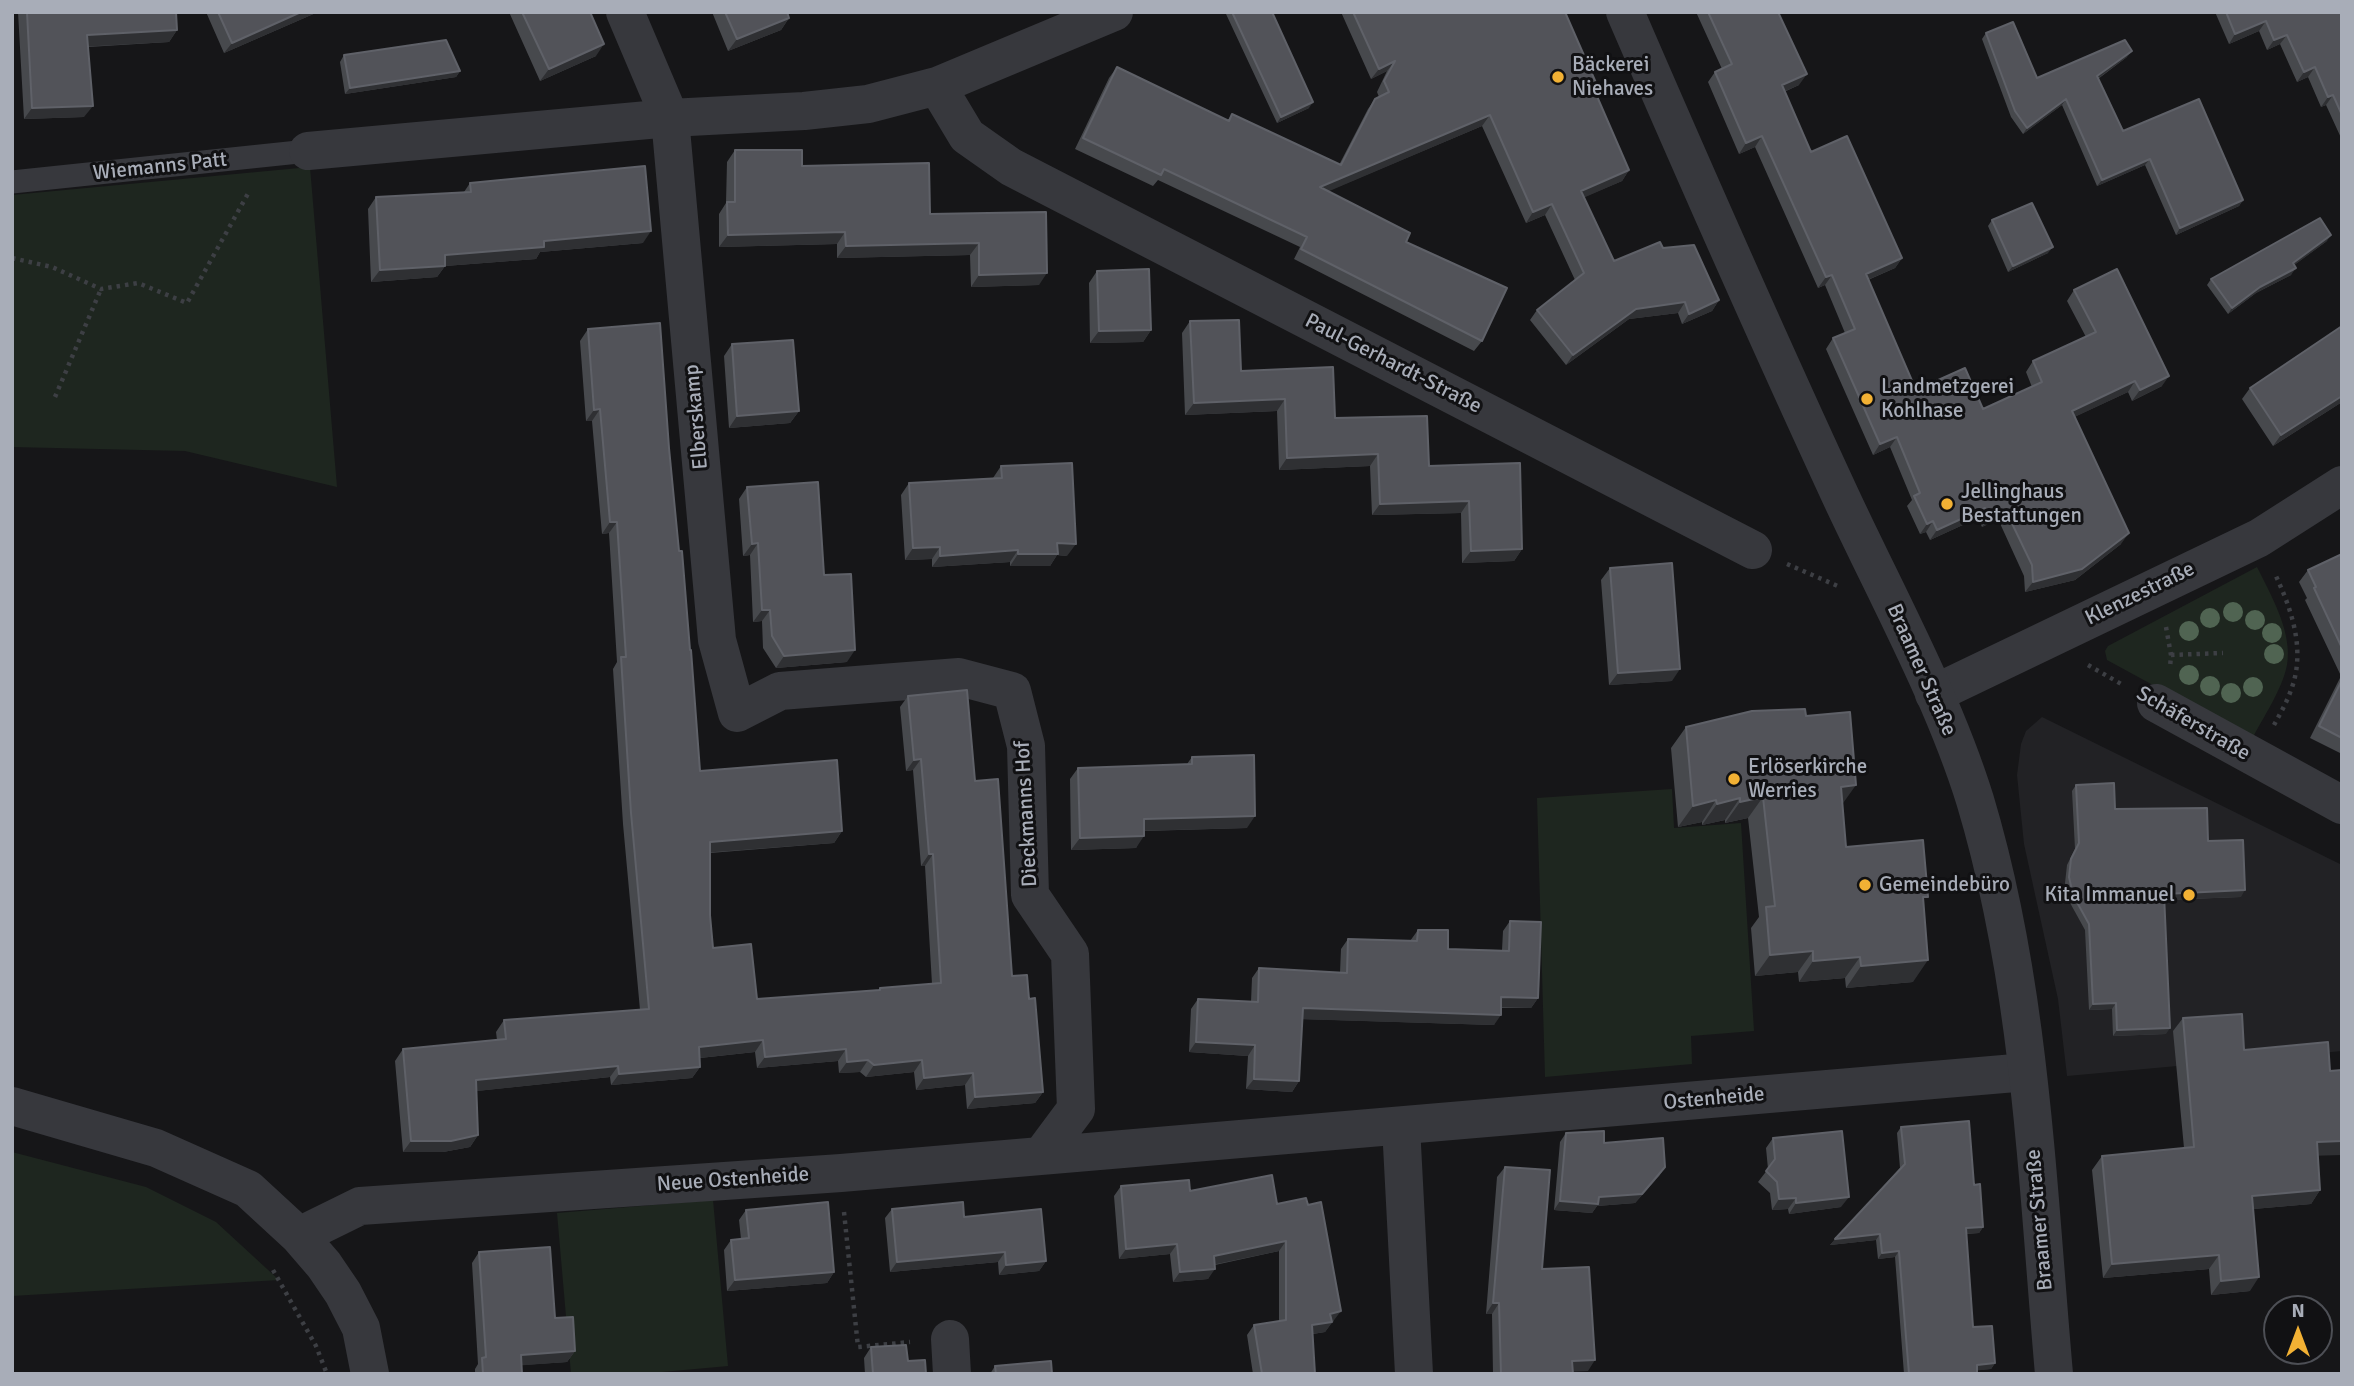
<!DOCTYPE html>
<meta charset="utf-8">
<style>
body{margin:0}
#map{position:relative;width:2354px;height:1386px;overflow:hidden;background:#161618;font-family:Signika,sans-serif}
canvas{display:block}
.frame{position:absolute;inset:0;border:14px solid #a8adb8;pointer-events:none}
.north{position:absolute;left:2263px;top:1295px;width:70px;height:70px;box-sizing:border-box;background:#111113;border:2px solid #4d4f55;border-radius:50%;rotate:0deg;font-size:19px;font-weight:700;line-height:28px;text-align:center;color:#a8adb8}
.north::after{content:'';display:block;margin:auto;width:24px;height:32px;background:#f2b134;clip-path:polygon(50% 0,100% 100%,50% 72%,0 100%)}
</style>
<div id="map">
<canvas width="2354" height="1386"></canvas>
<div class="frame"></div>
<div class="north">N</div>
</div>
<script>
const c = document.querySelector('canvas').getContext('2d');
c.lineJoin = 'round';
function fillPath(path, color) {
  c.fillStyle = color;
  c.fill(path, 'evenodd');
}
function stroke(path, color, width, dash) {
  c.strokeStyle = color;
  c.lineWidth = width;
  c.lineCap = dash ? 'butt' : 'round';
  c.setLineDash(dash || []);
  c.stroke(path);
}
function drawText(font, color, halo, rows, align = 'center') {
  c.font = font + ' Signika,sans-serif';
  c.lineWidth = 6;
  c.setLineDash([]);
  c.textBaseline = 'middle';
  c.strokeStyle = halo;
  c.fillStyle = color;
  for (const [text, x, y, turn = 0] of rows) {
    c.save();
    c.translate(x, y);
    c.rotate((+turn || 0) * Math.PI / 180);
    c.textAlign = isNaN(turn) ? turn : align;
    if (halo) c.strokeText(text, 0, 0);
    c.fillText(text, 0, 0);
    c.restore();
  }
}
const built = new Path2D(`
 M2042 717 2342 865V1051L2067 1076 2058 999 2024 844 2017 775 2021 744 2026 731Z`);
const green = new Path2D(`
 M310 167 337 487 185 451 12 447V195Z
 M2257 567C2271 595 2293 633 2287 665 2282 690 2264 716 2252 739L2107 660 2105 651 2108 646Z
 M1672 789 1674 828 1741 823 1754 1031 1691 1036 1692 1064 1545 1077 1537 798Z
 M12 1152 146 1187 216 1222 279 1280 12 1296Z
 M713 1200 728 1366 640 1374H571L557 1213Z`);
const path = new Path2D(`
 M12 258 52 267 101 289 138 283 187 303 250 190
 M55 397 101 289
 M1787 564 1840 587
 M2166 627 2171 655 2170 668
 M2171 655 2223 653
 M2088 665 2123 685
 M2274 725C2280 714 2287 702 2291 690 2306 651 2292 610 2275 574
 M844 1212 858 1347 910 1342
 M273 1270 316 1346 327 1374`);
const service = new Path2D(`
 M12 182 308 151`);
const minor = new Path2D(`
 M625 12 670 118 717 640 737 713 780 691 869 684 959 677 1012 691 1026 746 1030 895 1070 954 1076 1109 1041 1156
 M937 86 967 136 1011 167 1753 550
 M308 151 670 118 804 111 868 104 937 86 1114 12
 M1934 694 2259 538 2342 485
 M2156 703 2342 805
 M12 1106 156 1148 248 1189 299 1236 324 1265 343 1293 361 1328 370 1374
 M1401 1126 1414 1374
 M299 1236 360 1206 841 1173 2027 1072
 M950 1339 952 1374`);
const tertiary = new Path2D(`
 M1625 12C1695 174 1766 335 1840 495 1886 594 1943 697 1975 800 2031 986 2037 1182 2054 1374`);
const trees = [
 [2233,612],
 [2210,618],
 [2255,620],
 [2189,631],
 [2272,633],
 [2274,654],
 [2189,675],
 [2210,686],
 [2253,687],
 [2231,693]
];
const wall = new Path2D(`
 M18 12H176L177 30 169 42 88 47 84 117 24 119Z
 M206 12H318L224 53Z
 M509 12H590L596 56 540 81Z
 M712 12H787L789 18 781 30 728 51Z
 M1227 12H1272L1309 108 1277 123 1226 14Z
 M1341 12H1565L1597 96 1629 170 1622 181 1584 197 1614 261 1663 248 1719 300 1712 311 1682 324 1678 313 1629 319 1566 365 1530 320 1537 310 1575 280 1545 215 1526 223 1482 126 1328 191 1406 242 1482 341 1474 351 1294 259 1300 247 1158 180 1153 186 1075 149 1109 78 1117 67 1228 120 1232 114 1339 165 1368 109 1375 99 1379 97 1377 92 1387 71 1371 79Z
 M1696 12H1778L1799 85 1784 92 1811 152 1902 258 1895 268 1868 280 1916 390 1983 409 2032 387 2026 372 2033 361 2086 337 2067 301 2074 290 2162 386 2132 401 2128 392 2074 417 2121 544 2075 580 2025 592 2024 576 1998 519 1982 527 1978 518 1930 540 1926 532 1920 534 1907 506 1912 500 1890 447 1873 455 1826 349 1833 338 1845 333 1825 285 1818 288 1755 147 1739 154 1708 82 1715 72 1722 69Z
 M2215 12H2342V140L2326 105 2321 107 2308 77 2297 82 2280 44 2267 50 2259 31 2229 44Z
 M1986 33 2037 78 2127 57 2098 79 2123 131 2243 200 2239 206 2176 235 2145 165 2097 186 2062 105 2023 134 2011 117 1982 39Z
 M344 55 460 71 456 77 345 94 340 62Z
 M735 150 802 166 930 214 1046 212 1039 285 971 287 970 255 837 258V244L719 247V214L726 203 727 162Z
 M470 183 643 243 540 252 536 259 445 266 437 277 371 282 368 209 376 197 464 192Z
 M1992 220 2048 253 2008 272 1988 226Z
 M2327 241 2294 265 2291 275 2256 293 2228 314 2207 285 2211 279Z
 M1097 271 1151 330 1143 342 1090 343 1089 283Z
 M1190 321 1241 371 1429 466 1522 549 1514 561 1462 563 1461 513 1372 515 1370 466 1279 470 1277 411 1185 415 1182 333Z
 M2342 326V402L2273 446 2242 399 2250 388Z
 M588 329 669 448 700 771 842 831 834 843 710 853V915L713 948 757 999 878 990 880 988 932 984 925 866H921L913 770 906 771 900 707 908 696 975 781 1012 976 1029 999 1043 1092 1035 1103 967 1109 965 1085 916 1090 914 1072 866 1077 860 1072 839 1073 838 1061 757 1068 755 1052 700 1058V1067L692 1078 611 1085 610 1077 476 1091 478 1135 470 1147 443 1152H403L395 1061 403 1049 497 1040 496 1032 504 1020 640 1010 623 824 613 669 617 662 609 533 602 534 592 421H586L580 341Z
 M732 344 799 411 790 423 729 428 724 356Z
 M1001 466 1067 556 1057 555 1050 566H1010V562L932 567V559L905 560 901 495 909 483 993 478Z
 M747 487 824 575 847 662 776 668 763 648 762 621 753 622 750 555 743 556 739 499Z
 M2342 554V754L2310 738 2341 676 2305 600 2307 598 2299 582 2308 570Z
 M1610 568 1672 681 1609 685 1601 580Z
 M1806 716 1842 805 1846 847 1923 903 1913 982 1846 988 1845 978 1799 982 1798 972 1755 976 1751 928 1759 917 1748 818 1725 823V820L1702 825V822L1678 827 1671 748 1686 727Z
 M1192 757 1247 828 1144 831 1136 848 1071 850 1070 779 1078 768 1187 764Z
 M2076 785 2115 809 2208 841 2241 897 2164 900 2166 1034 2113 1036 2112 1009 2089 1010 2085 930 2069 901 2065 883 2067 865 2075 849 2072 791Z
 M1510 921 1538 998 1531 1008H1501L1494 1025 1302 1019 1299 1081 1292 1092 1246 1089 1248 1056 1189 1052 1191 1009 1198 999 1251 1002 1252 978 1259 968 1340 973 1341 949 1348 939 1410 941 1418 930 1448 949 1502 950 1503 931Z
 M2183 1018 2244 1050 2318 1156 2320 1190 2311 1204 2253 1209 2250 1291 2211 1295 2209 1269 2103 1278 2092 1170 2102 1156 2184 1148 2173 1031Z
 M1901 1127 1974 1185 1983 1227 1979 1233 1966 1234 1973 1327 1995 1363 1991 1369 1977 1370V1374H1904L1895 1257 1878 1259 1876 1240 1830 1245 1900 1168 1897 1133Z
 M1566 1133 1604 1143 1665 1167 1659 1176 1635 1203 1597 1206 1592 1213 1554 1210 1560 1142Z
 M1773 1138 1841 1207 1789 1214 1788 1209 1772 1210 1770 1193 1758 1182 1768 1169 1766 1148Z
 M1505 1167 1542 1269 1588 1371H1573V1374H1493L1492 1314H1486L1497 1177Z
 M1121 1186 1190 1191 1277 1204 1334 1321 1332 1322 1325 1332 1313 1334 1315 1374H1253L1247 1335 1254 1325 1279 1321V1251L1215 1265 1208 1279 1173 1282 1170 1254 1119 1259 1114 1196Z
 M892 1209 964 1217 1046 1261 1039 1271 999 1275 998 1262 890 1272 885 1218Z
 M746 1210 834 1272 827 1283 727 1291 724 1250 731 1240 741 1239 739 1220Z
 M479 1252 555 1318 575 1351 567 1362 522 1365V1374H475V1369L478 1364 472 1263Z
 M871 1347 908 1361 926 1374H865L864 1358Z
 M995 1366 1052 1374H990Z`);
const shadedWall = new Path2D(`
 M301 12H318L224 53 232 43Z
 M789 18 781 30 728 51 737 39Z
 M2266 21 2259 31 2229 44 2235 34Z
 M177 30 169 42 79 47 87 35Z
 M2287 35 2280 44 2267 50 2274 40Z
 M604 44 596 56 540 81 549 69Z
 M2132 51 2127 57 2093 82 2097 76Z
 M1395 61 1387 71 1371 79 1379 69Z
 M2315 67 2308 77 2297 82 2304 72Z
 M460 71 456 77 345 94 350 88Z
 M1807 74 1799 85 1774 96 1782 85Z
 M2333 95 2326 105 2321 107 2328 97Z
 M2066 99 2062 105 2023 134 2027 128Z
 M1313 102 1309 108 1277 123 1281 117Z
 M93 106 84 117 24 119 32 108Z
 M1490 115 1482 126 1313 198 1320 187Z
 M1762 136 1755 147 1739 154 1746 143Z
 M2150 159 2145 165 2097 186 2102 180Z
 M1629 170 1622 181 1574 202 1581 191Z
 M2243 200 2239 206 2176 235 2180 228Z
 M1552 204 1545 215 1526 223 1533 212Z
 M651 231 643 243 540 252 536 259 445 266 437 277 371 282 380 270 445 255 544 241Z
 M845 232 837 244 719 247 728 235Z
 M2331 235 2327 241 2289 269 2293 263Z
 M979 243 970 255 837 258 846 246Z
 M2053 247 2048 253 2008 272 2013 266Z
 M1902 258 1895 268 1858 284 1866 274Z
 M2296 268 2291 275 2256 293 2228 314 2232 308 2260 287Z
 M1047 273 1039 285 971 287 979 275Z
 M1832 275 1825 285 1818 288 1826 277Z
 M1719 300 1712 311 1682 324 1689 314Z
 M1685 302 1678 313 1629 319 1566 365 1573 355 1636 309Z
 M1151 330 1143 342 1090 343 1099 331Z
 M2169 376 2162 386 2132 401 2140 390Z
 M2135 381 2128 392 2064 422 2072 411Z
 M2342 396V402L2273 446 2281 435Z
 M1285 399 1277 411 1185 415 1194 403Z
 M600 409 592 421H586L594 410Z
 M799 411 790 423 729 428 737 416Z
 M1897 437 1890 447 1873 455 1880 444Z
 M1378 454 1370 466 1279 470 1287 458Z
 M1469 501 1461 513 1372 515 1380 504Z
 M1985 508 1978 518 1930 540 1937 530Z
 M2005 509 1998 519 1982 527 1989 517Z
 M1933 521 1926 532 1920 534 1927 524Z
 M610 522H617L609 533 602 534Z
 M2129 533 2121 544 2075 580 2025 592 2033 582Z
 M758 543 750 555 743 556 752 544Z
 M1057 543 1076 544 1067 556 1057 555 1050 566H1010L1018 554Z
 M940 547 932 559 905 560 913 548Z
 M1522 549 1514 561 1462 563 1471 551Z
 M1018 550 1010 562 932 567 940 556Z
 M762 610H770L762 621 753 622Z
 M855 650 847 662 776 668 784 656Z
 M1680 669 1672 681 1609 685 1618 673Z
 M921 759 913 770 906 771 914 760Z
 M1856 785 1841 806V787Z
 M1763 797 1748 818 1725 823 1740 802Z
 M1740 798 1725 820 1702 825 1717 804Z
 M1716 800 1702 822 1678 827 1693 806Z
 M1255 816 1247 828 1136 831 1144 819Z
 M842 831 834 843 702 853 710 842Z
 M1144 836 1136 848 1071 850 1080 838Z
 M929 854H933L925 866H921Z
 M2245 890 2241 897 2160 900 2164 894Z
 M1813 951 1798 972 1755 976 1770 955Z
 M1860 957 1845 978 1799 982 1813 961Z
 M1928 960 1913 982 1846 988 1861 966Z
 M1501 997 1538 998 1531 1008 1494 1007Z
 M2116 1003 2112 1009 2089 1010 2093 1004Z
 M1303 1008 1501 1015 1494 1025 1295 1019Z
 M2170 1028 2166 1034 2113 1036 2117 1030Z
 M763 1040 755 1052 690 1059 699 1047Z
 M1196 1042 1255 1045 1248 1056 1189 1052Z
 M846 1049 838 1061 757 1068 765 1057Z
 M868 1060 860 1072 839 1073 847 1062Z
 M922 1060 914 1072 866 1077 874 1065Z
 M618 1066 610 1077 468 1092 476 1080Z
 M700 1067 692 1078 611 1085 619 1074Z
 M973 1073 965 1085 916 1090 924 1078Z
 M1254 1079 1299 1081 1292 1092 1246 1089Z
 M1043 1092 1035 1103 967 1109 975 1097Z
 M478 1135 470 1147 443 1152H403L411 1141Z
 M2342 1141V1155L2307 1156 2317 1142Z
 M1665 1167 1659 1176 1635 1203 1597 1206 1592 1213 1554 1210 1560 1201 1599 1197Z
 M2320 1190 2311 1204 2242 1210 2252 1196Z
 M1849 1197 1841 1207 1789 1214 1796 1203Z
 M1796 1198 1788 1209 1772 1210 1779 1199Z
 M1983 1227 1979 1233 1962 1234 1966 1228Z
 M1880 1234 1876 1240 1830 1245 1835 1239Z
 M1286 1241 1279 1251 1207 1266 1214 1256Z
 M1177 1244 1170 1254 1119 1259 1126 1249Z
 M1899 1251 1895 1257 1878 1259 1882 1253Z
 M1005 1252 998 1262 890 1272 897 1262Z
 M2219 1255 2209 1269 2103 1278 2112 1264Z
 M1046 1261 1039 1271 999 1275 1006 1265Z
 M1215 1269 1208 1279 1173 1282 1180 1272Z
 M834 1272 827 1283 727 1291 735 1280Z
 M2259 1277 2250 1291 2211 1295 2221 1281Z
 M1493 1303H1499L1492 1314H1486Z
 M1341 1311 1325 1332 1305 1335 1312 1325 1330 1314Z
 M575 1351 567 1362 513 1366 521 1355Z
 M1595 1360 1588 1371 1565 1372 1572 1361Z
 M1995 1363 1991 1369 1972 1371 1977 1365Z`);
const building = new Path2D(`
 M27 12H176L177 30 87 35 93 106 32 108Z
 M218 12H301L232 43Z
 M522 12H590L604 44 549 69Z
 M725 12H787L789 18 737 39Z
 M1232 12H1272L1313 102 1281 117Z
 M1353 12H1565L1600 92 1596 94 1629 170 1581 191 1614 261 1660 242 1663 248 1694 245 1719 300 1689 314 1685 302 1636 309 1573 355 1537 310 1584 273 1552 204 1533 212 1490 115 1320 187 1410 233 1406 242 1507 288 1482 341 1301 249 1307 237 1164 169 1161 175 1083 138 1117 67 1229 121 1232 114 1341 165 1375 99 1389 92 1384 81 1395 61 1379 69Z
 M1708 12H1778L1807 74 1782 85 1811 152 1847 136 1902 258 1866 274 1916 390 1965 368 1983 409 2042 382 2033 361 2096 332 2074 290 2117 269 2169 376 2140 390 2135 381 2072 411 2129 533 2082 569 2033 582 2032 565 2005 509 1989 517 1985 508 1937 530 1933 521 1927 524 1914 496 1920 493 1897 437 1880 444 1833 338 1855 329 1832 275 1826 277 1762 136 1746 143 1715 72 1732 64Z
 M2226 12H2342V115L2333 95 2328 97 2315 67 2304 72 2287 35 2274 40 2266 21 2235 34Z
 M2013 22 2037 78 2125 40 2132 51 2097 76 2123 131 2199 99 2243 200 2180 228 2150 159 2102 180 2066 99 2027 128 2015 111 1986 33Z
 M446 40 460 71 350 88 344 55Z
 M735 150H802V166L929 163 930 214 1046 212 1047 273 979 275V243L846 246 845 232 728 235 727 202H735Z
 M645 166 651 231 544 241V247L445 255V266L380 270 376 197 471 192 470 183Z
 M2032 203 2053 247 2013 266 1992 220Z
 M2320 218 2331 235 2293 263 2296 268 2260 287 2232 308 2211 279Z
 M1149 269 1151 330 1099 331 1097 271Z
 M1239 320 1241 371 1333 367 1335 418 1427 416 1429 466 1520 463 1522 549 1471 551 1469 501 1380 504 1378 454 1287 458 1285 399 1194 403 1190 321Z
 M660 323 669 448 679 551H682L690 650H691L700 771 837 760 842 831 710 842V915L713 948 751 944 757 999 880 990V988L941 983 933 854H929L921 759 914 760 908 696 967 690 975 781 998 779 1012 976 1027 975 1029 999 1035 998 1043 1092 975 1097 973 1073 924 1078 922 1060 874 1065 868 1060 847 1062 846 1049 765 1057 763 1040 699 1047 700 1067 619 1074 618 1066 476 1080 478 1135 451 1141H411L403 1049 506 1039 504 1020 649 1009 631 813 621 657H626L617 522H610L600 409 594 410 588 329Z
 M2342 326V396L2281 435 2250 388Z
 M793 340 799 411 737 416 732 344Z
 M1072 463 1076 544 1057 543 1058 554H1018V550L940 556V547L913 548 909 483 1002 478 1001 466Z
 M818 482 824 575 851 574 855 650 784 656 772 636 770 610H762L758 543 752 544 747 487Z
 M2342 554V648L2314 588 2316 587 2308 570Z
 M1672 563 1680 669 1618 673 1610 568Z
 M2342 680V738L2319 726Z
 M1805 709 1806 716 1850 712 1856 785 1841 787 1846 847 1923 840 1928 897H1923L1928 960 1861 966 1860 957 1813 961V951L1770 955 1766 907 1775 906 1763 797 1740 802V798L1717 804 1716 800 1693 806 1686 727 1752 711Z
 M1254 755 1255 816 1144 819V836L1080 838 1078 768 1192 764V757Z
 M2114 783 2115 809 2207 808 2208 841 2243 840 2245 890 2164 894 2170 1028 2117 1030 2116 1003 2093 1004 2089 924 2073 895 2069 877 2071 859 2079 843 2076 785Z
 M1510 921 1541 922 1538 998 1501 997V1015L1303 1008 1299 1081 1254 1079 1255 1045 1196 1042 1198 999 1258 1002 1259 968 1347 973 1348 939 1417 941 1418 930H1448V949L1509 951Z
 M2242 1014 2244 1050 2328 1042 2330 1071 2342 1070V1141L2317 1142 2320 1190 2252 1196 2259 1277 2221 1281 2219 1255 2112 1264 2102 1156 2194 1147 2183 1018Z
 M1969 1121 1974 1185 1980 1184 1983 1227 1966 1228 1973 1327 1992 1326 1995 1363 1977 1365V1374H1909L1899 1251 1882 1253 1880 1234 1835 1239 1905 1164 1901 1127Z
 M1604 1131V1143L1663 1138 1665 1167 1642 1194 1599 1197 1598 1204 1560 1201 1566 1133Z
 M1842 1131 1849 1197 1796 1203V1198L1779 1199 1777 1182 1766 1171 1775 1159 1773 1138Z
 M1505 1167 1550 1170 1542 1269 1589 1267 1595 1360 1572 1361 1573 1374H1501L1499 1303H1493Z
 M1272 1175 1277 1204 1306 1198 1308 1205 1321 1202 1341 1311 1330 1314 1332 1322 1312 1325 1315 1374H1262L1254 1325 1286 1320V1241L1214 1256 1215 1269 1180 1272 1177 1244 1126 1249 1121 1186 1189 1180 1190 1191Z
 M828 1202 834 1272 735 1280 731 1240 749 1238 746 1210Z
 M963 1202 964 1217 1041 1209 1046 1261 1006 1265 1005 1252 897 1262 892 1209Z
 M550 1247 555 1318 573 1317 575 1351 521 1355 522 1374H483L482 1358 486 1357 479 1252Z
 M906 1345 908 1361 925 1360 926 1374H873L871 1347Z
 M1051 1361 1052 1374H996L995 1366Z`);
const markers = [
 [1558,77,7,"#f2b134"],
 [1867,399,7,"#f2b134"],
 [1947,504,7,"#f2b134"],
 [1734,779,7,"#f2b134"],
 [1865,885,7,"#f2b134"],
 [2189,895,7,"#f2b134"]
];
const poiNames = [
 ["Bäckerei",1572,65],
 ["Niehaves",1572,89],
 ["Landmetzgerei",1881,387],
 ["Kohlhase",1881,411],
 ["Jellinghaus",1961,492],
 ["Bestattungen",1961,516],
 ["Erlöserkirche",1748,767],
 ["Werries",1748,791],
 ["Gemeindebüro",1879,885],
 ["Kita Immanuel",2175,895,"right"]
];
const streetNames = [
 ["Wiemanns Patt",160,167,-6],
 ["Paul-Gerhardt-Straße",1393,364,27],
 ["Elberskamp",697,417,-95],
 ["Klenzestraße",2140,594,-26],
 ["Braamer Straße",1921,670,66],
 ["Schäferstraße",2193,724,30],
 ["Dieckmanns Hof",1027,814,-93],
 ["Ostenheide",1714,1099,-5],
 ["Neue Ostenheide",733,1180,-4],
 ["Braamer Straße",2040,1220,-95]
];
fillPath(built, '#222225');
fillPath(green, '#1e261f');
stroke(path, '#3d3f44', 4.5, [3.5, 5]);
stroke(service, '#37383d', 23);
stroke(minor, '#37383d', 38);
stroke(tertiary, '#37383d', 38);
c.fillStyle = '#506452';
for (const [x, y] of trees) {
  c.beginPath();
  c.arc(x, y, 10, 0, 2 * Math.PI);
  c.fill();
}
fillPath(wall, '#47494d');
fillPath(shadedWall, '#2f3033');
fillPath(building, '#525359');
stroke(building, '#5f6168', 2);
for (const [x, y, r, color] of markers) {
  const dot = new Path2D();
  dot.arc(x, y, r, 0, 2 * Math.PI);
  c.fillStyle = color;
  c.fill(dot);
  stroke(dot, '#111113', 2.5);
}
drawText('21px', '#a8adb8', '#111113', poiNames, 'left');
drawText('21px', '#a8adb8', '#111113', streetNames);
</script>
